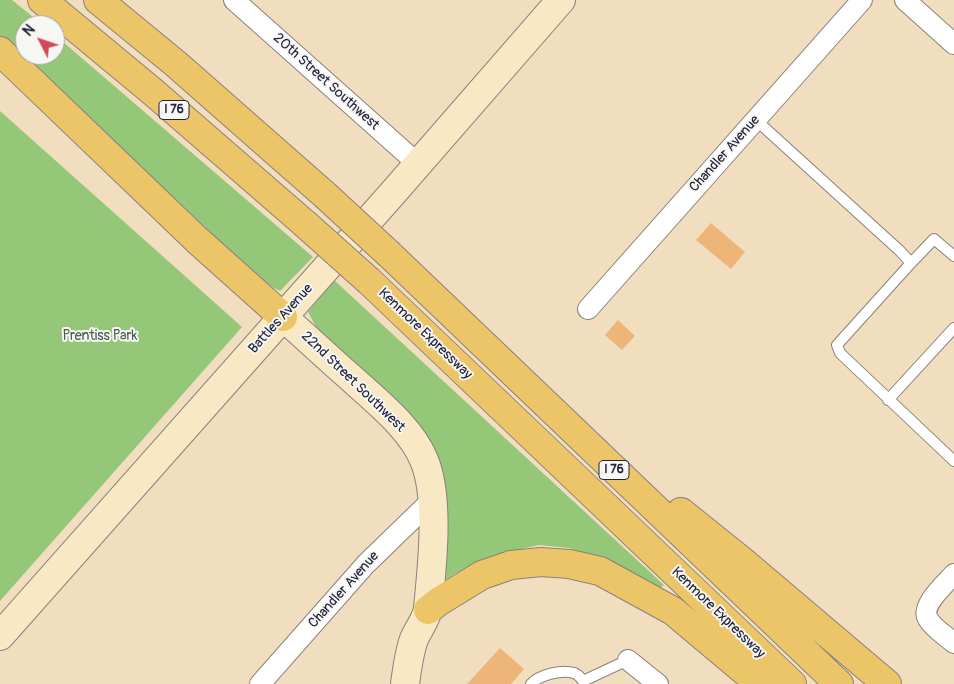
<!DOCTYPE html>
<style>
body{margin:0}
#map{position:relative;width:954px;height:684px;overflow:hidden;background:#f1debf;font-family:Pangolin,sans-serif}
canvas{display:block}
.north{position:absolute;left:15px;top:15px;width:50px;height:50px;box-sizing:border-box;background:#f6f6f2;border:1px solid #a1a1a9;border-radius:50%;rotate:311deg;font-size:14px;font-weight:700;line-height:20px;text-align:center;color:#22223b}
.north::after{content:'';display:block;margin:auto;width:18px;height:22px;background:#d1495b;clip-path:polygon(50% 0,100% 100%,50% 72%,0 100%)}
</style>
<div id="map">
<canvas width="954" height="684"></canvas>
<div class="north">N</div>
</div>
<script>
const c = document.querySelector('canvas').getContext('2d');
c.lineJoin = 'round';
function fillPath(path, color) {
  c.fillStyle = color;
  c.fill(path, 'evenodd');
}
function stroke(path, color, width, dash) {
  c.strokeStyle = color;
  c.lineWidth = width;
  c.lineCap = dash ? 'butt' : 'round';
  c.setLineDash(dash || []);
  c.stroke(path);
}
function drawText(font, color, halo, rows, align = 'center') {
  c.font = font + ' Pangolin,sans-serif';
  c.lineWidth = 4;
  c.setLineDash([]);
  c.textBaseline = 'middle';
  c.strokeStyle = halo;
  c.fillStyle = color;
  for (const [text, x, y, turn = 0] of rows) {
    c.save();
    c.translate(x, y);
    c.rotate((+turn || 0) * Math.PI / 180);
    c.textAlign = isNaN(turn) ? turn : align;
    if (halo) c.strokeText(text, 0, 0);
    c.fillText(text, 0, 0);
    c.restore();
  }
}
const green = new Path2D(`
 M0 0H12L43 25H25V55H55V35L313 257 280 291 261 281 185 208 47 87 0 39Z
 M0 111 242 327 0 601Z
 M334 280 664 585 656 591 611 562 569 548 539 545 494 555 456 573 439 584 447 513 437 457 410 419 316 327 308 312Z`);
const building = new Path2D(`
 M711 223 745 252 731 269 696 240Z
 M618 320 635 336 622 350 605 335Z
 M500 648 524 669 511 684H467Z`);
const lane = new Path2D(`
 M756 120 900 251 911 263 837 345 840 353 954 461
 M911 263 934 239 954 256
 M888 400 954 328
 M583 681 628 660
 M531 684C539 675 562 669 574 673 577 674 581 678 583 681L584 684`);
const street = new Path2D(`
 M234 0 418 164
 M905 0 954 44
 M588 309 862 0
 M954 574C945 584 920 606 928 619 933 628 946 636 954 643
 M628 660 658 684
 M260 684 366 564 432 500`);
const secondary = new Path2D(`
 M283 317C306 337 328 358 351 378 376 401 411 428 424 460 440 498 432 567 428 608 427 618 418 630 414 639 409 653 407 669 405 684
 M0 636 392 194 561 0`);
const highway = new Path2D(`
 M42 0 153 92 304 223
 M98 0 176 64 325 195
 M0 51 197 240 283 317
 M390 255 839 684
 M369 281 792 684
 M681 512 742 561 887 684
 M428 610 438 602 482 575 511 565 541 562 569 564 600 571 673 611 760 684`);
const highwayBridge = new Path2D(`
 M325 195 390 255
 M304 223 369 281`);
const shields = [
 [174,110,30],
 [614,470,30]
];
const shieldNames = [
 ["I 76",174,110],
 ["I 76",614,470]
];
const streetNames = [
 ["20th Street Southwest",326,82,42],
 ["Chandler Avenue",725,154,-48],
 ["Battles Avenue",281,319,-48],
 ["Kenmore Expressway",425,334,44],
 ["22nd Street Southwest",353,382,44],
 ["Chandler Avenue",344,590,-48],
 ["Kenmore Expressway",718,613,44]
];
const parkNames = [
 ["Prentiss Park",100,336]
];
fillPath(green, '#94c778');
fillPath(building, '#eeb579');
stroke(lane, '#8a807d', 12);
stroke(street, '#8a807d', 22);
stroke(secondary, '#8a807d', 30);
stroke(highway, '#8a807d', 30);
stroke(lane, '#fff', 10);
stroke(street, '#fff', 20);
stroke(secondary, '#f8e8c3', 28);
stroke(highway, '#edc569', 28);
stroke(highwayBridge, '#8a807d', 30, []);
stroke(highwayBridge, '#edc569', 28);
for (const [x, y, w] of shields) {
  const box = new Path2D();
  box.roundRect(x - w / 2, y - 9.5, w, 19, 4);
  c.fillStyle = '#f6f6f2';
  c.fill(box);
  stroke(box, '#22223b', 1);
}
drawText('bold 12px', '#22223b', null, shieldNames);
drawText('14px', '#22223b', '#f6f6f2', streetNames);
drawText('14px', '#4a5c50', '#f6f6f2', parkNames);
</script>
